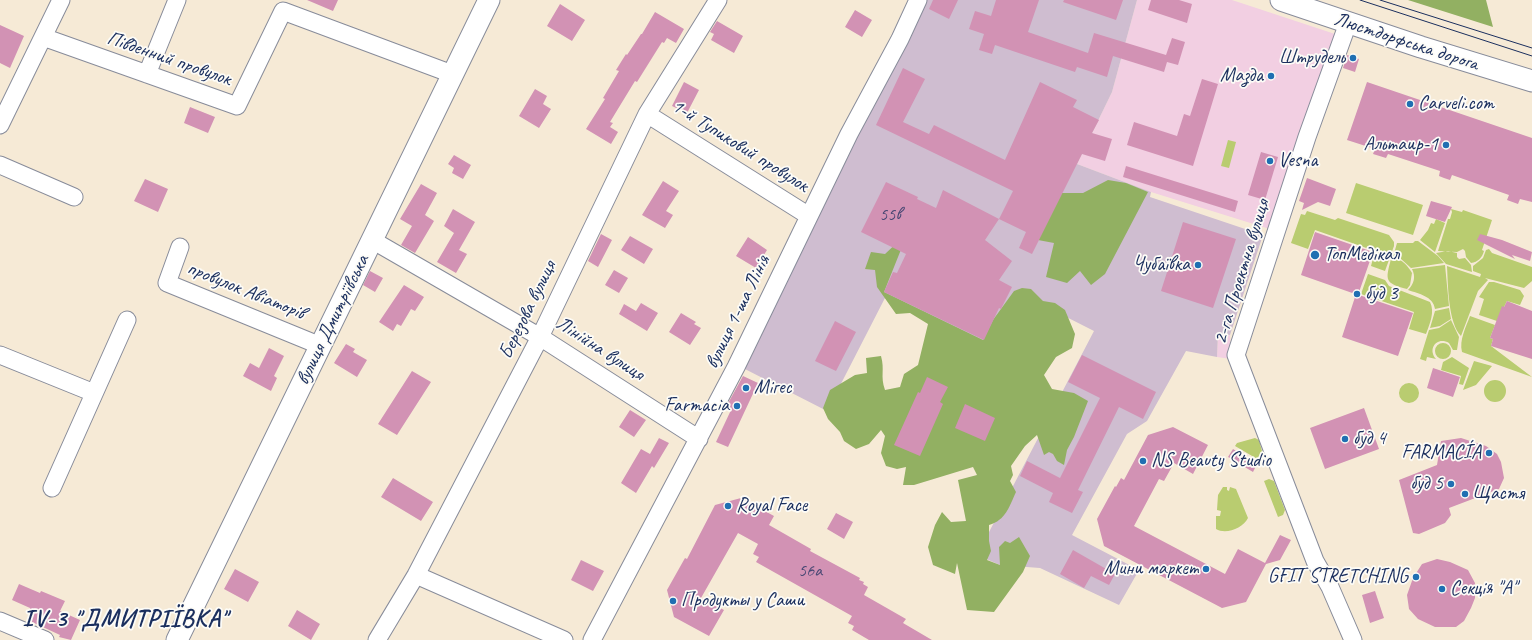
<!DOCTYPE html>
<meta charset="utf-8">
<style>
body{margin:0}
canvas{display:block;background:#f6ead6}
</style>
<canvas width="1532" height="640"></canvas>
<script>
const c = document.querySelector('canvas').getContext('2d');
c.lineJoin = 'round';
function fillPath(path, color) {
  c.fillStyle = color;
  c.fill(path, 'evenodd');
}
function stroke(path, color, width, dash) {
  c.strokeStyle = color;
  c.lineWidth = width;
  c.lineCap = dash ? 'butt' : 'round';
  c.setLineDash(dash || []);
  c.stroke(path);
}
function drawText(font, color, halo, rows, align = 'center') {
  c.font = font + ' Caveat,sans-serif';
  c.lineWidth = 3.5;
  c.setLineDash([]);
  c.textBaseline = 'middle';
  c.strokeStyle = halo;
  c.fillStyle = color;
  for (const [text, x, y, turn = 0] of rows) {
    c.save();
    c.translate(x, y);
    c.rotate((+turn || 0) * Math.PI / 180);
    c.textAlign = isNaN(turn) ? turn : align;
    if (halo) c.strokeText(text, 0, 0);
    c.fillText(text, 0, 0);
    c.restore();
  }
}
const built = new Path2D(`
 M1137 0H1232L1338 35 1276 231 1151 192 1077 164 1112 92Z
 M1218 333 1230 335 1231 359 1217 357Z`);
const industrial = new Path2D(`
 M922 0H1137L1112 92 1077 164 1151 192 1150 197 1263 235 1230 335 1218 333 1217 357 1186 351 1147 421 1127 434 1072 535 1139 570 1119 605 1040 568 1000 565 977 555 1094 331 1023 295 995 351 886 296 827 411 741 367Z`);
const green = new Path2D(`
 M1228 140 1236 142 1229 168 1221 166Z
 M1356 183 1423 205 1413 235 1346 213Z
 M1451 209 1462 212 1463 210 1492 220 1482 250 1484 251C1482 258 1478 262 1471 263L1466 257 1465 251 1463 249 1457 252 1438 251 1448 219H1450L1452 212Z
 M1307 211 1335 220 1338 218 1389 235 1394 242V246L1385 271 1371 266 1375 251 1315 230 1308 249 1291 243 1301 214 1305 215Z
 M1436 219 1445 223 1435 252 1420 240 1428 230 1431 223 1434 224Z
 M1415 241H1418L1438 256 1444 263 1411 268 1400 258 1393 257 1397 243H1413Z
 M1489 249 1492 253 1532 267V281L1524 288 1485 278 1488 280 1478 291 1461 336C1448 323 1448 284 1447 266L1480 277 1481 274 1473 271V266L1483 258 1486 250Z
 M1448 251 1457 253V257L1459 259 1465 258 1471 265 1472 272 1446 264 1436 253Z
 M1391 259C1401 257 1408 266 1412 273L1410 285 1407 289C1385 283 1385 281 1391 259Z
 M1445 265 1449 306 1435 309C1433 296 1419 294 1408 290 1414 284 1416 277 1412 269Z
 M1368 274 1385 280 1389 286 1430 302C1435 312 1430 323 1426 334L1409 329 1414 312 1361 294Z
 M1489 282H1494L1520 290 1524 296 1520 305 1507 301 1497 321 1479 315 1484 299 1479 297Z
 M1449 308 1451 319 1440 326 1430 328 1435 311Z
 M1470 316 1495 325 1490 338 1493 339 1491 346 1532 377 1462 352C1459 340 1466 327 1470 316Z
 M1451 320 1459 337 1457 350H1453L1449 343C1437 336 1427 349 1436 359L1427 357 1426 361 1420 359 1429 330 1439 328Z
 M1435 351a8 8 0 1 1 16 0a8 8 0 1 1-16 0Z
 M1452 357 1469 368 1463 385 1459 384 1461 376 1441 370 1443 362Z
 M1474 361 1492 366 1476 385 1463 390Z
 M1484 391a11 11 0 1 1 22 0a11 11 0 1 1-22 0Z
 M1399 393a10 10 0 1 1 20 0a10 10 0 1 1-20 0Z
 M1255 438 1259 440 1263 455 1259 460 1235 446 1237 443Z
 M1269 479 1274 481 1285 510 1283 515 1278 517 1264 481Z
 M1223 487H1227V490L1229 491 1230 487 1236 489 1248 518C1243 528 1226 535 1216 529V516H1220L1221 511 1217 510 1218 495Z`);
const forest = new Path2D(`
 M1408 0H1486L1493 27Z
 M1108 180 1126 183 1148 192 1105 274 1091 285 1080 271 1067 283 1046 277 1054 243 1038 240 1056 193H1083Z
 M906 237 884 292 983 340 993 320 1014 291 1022 288 1031 289 1043 301 1055 303 1065 310 1075 334 1072 348 1056 357 1044 375 1052 389 1074 393 1088 401 1074 437 1067 450 1064 465 1057 461 1053 454 1049 452 1044 455 1037 435 1025 446 1011 466 1013 475 1010 481 1016 492C1009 507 1006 520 989 525V541L991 551 987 560 1000 565 999 547 1005 541 1010 543 1019 537 1030 556 1023 572 994 612 967 610 957 563 955 574 933 565 928 547 935 525 942 512 951 522 966 521 958 480 977 475 973 467 914 485H903L906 467 897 469 886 466 881 453 885 436 881 430 869 444 856 449 844 441 840 432 828 419 823 408 830 390 855 375 867 373 866 358 881 356C885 370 880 376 885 390L900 387 904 374 918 365 928 324 910 313 896 314 877 287 875 270 865 269 871 252 885 254 901 239Z`);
const building = new Path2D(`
 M307 0H338L333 11Z
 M933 0H958L949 19 929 9Z
 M996 0H1039L1028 32 1088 53 1094 33 1166 55 1172 38 1185 42 1178 65 1167 62 1164 72 1113 56 1107 77 1077 67 1075 72 995 45 992 54 979 50 984 34 969 29 975 11 991 16Z
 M1064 0H1123L1116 20 1063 2Z
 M1151 0H1179L1192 4 1187 23 1148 10Z
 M560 4 585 20 572 41 547 26Z
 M855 10 872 20 862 37 845 27Z
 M655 12 684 29 676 43 667 38 664 43 662 42 637 82 635 81 610 122 613 123 610 127 618 132 611 144 586 129 605 99 603 98 619 71 616 70 626 54 627 55 641 34H642Z
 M717 21 743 36 734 53 711 40 714 34 710 32Z
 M0 25 24 36 10 68 0 63Z
 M1347 55 1359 59 1355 72 1343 68Z
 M903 68 925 79 903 122 929 134 934 125 1005 160 1040 82 1077 100 1073 107 1099 120 1092 133 1112 139 1105 161 1082 154 1032 254 1019 248 1026 232 999 219 1013 191 876 125Z
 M1202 79 1218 84 1193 166 1127 145 1134 122 1177 136 1184 114 1190 116Z
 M684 82 699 90 687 113 672 106Z
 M1367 82 1532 138V202L1520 199 1518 204 1507 200 1509 195 1452 175 1450 180 1444 178 1439 176 1440 171 1388 154 1386 158 1373 154 1375 149 1347 140Z
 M535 89 547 96 543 104 551 109 539 128 519 116Z
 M190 107 215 117 208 133 184 123Z
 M1261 152 1278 157 1265 200 1248 195Z
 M454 155 471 165 463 179 452 173 454 168 448 164Z
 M1126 166 1238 201 1235 212 1123 177Z
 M1307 178 1336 189 1330 206 1318 202 1302 210 1304 203 1299 201Z
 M145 179 168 189 158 212 134 201Z
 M663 181 679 191 666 211 673 215 665 228 642 215Z
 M886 182 918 197 917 199 936 208 943 190 999 219 985 240 1012 261 999 280 1012 287 1001 309 999 308 984 340 884 292 893 272 897 273 906 254 861 232Z
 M421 184 437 193 425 215 434 221 415 253 401 245 412 226 400 219Z
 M1431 201 1452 207 1445 222 1426 216Z
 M453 209 475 222 459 250 467 254 456 273 437 262 454 233 444 226Z
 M1183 222 1236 239 1213 308 1161 291Z
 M1315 232 1373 252 1358 295 1301 275Z
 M601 234 612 240 598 267 588 261Z
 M1480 234 1502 240 1532 252 1530 261 1512 255 1515 259 1477 240Z
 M630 236 653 249 644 264 621 250Z
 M748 237 767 250 756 268 736 256Z
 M614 270 628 278 619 293 605 285Z
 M370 271 383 278 375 292 363 285Z
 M404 285 424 297 415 311 411 309 401 326 397 324 393 331 379 322Z
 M1356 294 1413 313 1398 356 1342 337Z
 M1507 301 1532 311V359L1491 346 1493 339 1490 338 1502 306 1504 307Z
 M641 303 658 313 647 331 619 314 624 304 636 311Z
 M681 313 696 322 694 324 701 328 690 345 669 332Z
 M835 321 856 332 836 371 815 361Z
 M346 344 355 349 353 352 367 360 357 377 334 363Z
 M269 348 284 356 274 376 277 378 271 391 243 376 250 363 259 368Z
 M1082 355 1156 392 1143 419 1119 407 1078 490 1083 492 1072 513 1049 502 1053 493 1020 476 1027 461 1060 478 1100 398 1068 382Z
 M1433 368 1460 377 1453 397 1427 388Z
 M412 371 431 382 397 435 378 424Z
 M743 376 758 383 728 447 716 442 731 410 726 407Z
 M927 377 948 387 940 402 943 404 920 456 894 445 918 392 920 393Z
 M965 404 995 418 985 441 955 428Z
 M1364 408 1379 449 1325 469 1310 428Z
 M630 410 646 420 634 437 619 427Z
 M1173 427 1208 445 1193 474 1174 463 1164 481 1159 479 1134 526 1225 574 1238 549 1265 563 1280 535 1291 540 1280 560 1266 564 1246 602 1222 608 1104 546 1097 519 1115 486 1116 487 1121 478 1124 480 1148 435Z
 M659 438 669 443 654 468 652 466 636 493 621 483 641 449 650 454Z
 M1461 438 1486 446 1497 454 1501 462 1504 478 1499 489 1449 508 1451 515 1445 523 1419 534 1413 533 1399 480 1437 465 1441 441Z
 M1233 449 1257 464 1253 472 1228 457Z
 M393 478 433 502 421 521 381 497Z
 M741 498 774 516 769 525 811 549 810 551 860 578 859 580 864 582 863 584 868 587 864 595 906 619 903 623 932 640H869L852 630 854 626 848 623 852 616 756 562 759 557 753 554 758 544 738 533 701 598 724 610 709 636 674 617 667 590 685 558 687 559 715 505Z
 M836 513 853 522 844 539 827 529Z
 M1073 550 1115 574 1109 585 1091 576 1084 588 1060 574Z
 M1437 559 1450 562 1468 570 1475 583V598L1471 608 1464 621 1456 627H1435L1418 619 1409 609 1407 595 1413 578 1422 564Z
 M581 560 604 571 593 591 571 580Z
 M235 569 259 582 248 602 224 589Z
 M19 584 40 593 41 591 65 601 60 611 80 620 71 640 59 637 60 635 32 622 30 608 12 600Z
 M1375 591 1384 618 1370 623 1362 595Z
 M297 610 320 624 311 640 288 626Z`);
const minor = new Path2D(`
 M1348 23 1307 137 1236 355 1315 561 1330 587 1353 640
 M43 37 237 106 283 11 452 74
 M147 74 177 0
 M647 114 809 216
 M0 125 61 0
 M0 165 74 197
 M372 240 540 337 699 439
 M180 247 167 283 321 346
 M0 355 94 393
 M52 488 127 320
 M416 575 564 640
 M0 621 45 640
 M377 640 416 575 540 337 647 114 718 0
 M592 640 736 367 849 134 900 39 918 0`);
const major = new Path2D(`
 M1281 0 1421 47 1532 81
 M177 640 489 0`);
const tram = new Path2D(`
 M1360 0 1532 56
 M1380 0 1532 48`);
const markers = [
 [1353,58,4,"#1f6fb2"],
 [1271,76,4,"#1f6fb2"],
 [1410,104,4,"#1f6fb2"],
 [1446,145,4,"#1f6fb2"],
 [1270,161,4,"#1f6fb2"],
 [1315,255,5,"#1f6fb2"],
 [1198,265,4,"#1f6fb2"],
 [1357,294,4,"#1f6fb2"],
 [746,388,4,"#1f6fb2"],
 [737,406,4,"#1f6fb2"],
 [1345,439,4,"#1f6fb2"],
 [1489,453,4,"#1f6fb2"],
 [1143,461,4,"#1f6fb2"],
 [1451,484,4,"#1f6fb2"],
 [1465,494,4,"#1f6fb2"],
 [728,506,4,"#1f6fb2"],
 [1206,569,4,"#1f6fb2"],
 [1416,577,4,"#1f6fb2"],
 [1442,589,4,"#1f6fb2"],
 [673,601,4,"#1f6fb2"]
];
const numberNames = [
 ["55в",890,215],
 ["56а",810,571]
];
const streetNames = [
 ["Люстдорфська дорога",1406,42,18],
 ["Південний провулок",169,59,19],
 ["1-й Тупиковий провулок",740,146,32],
 ["2-га Проектна вулиця",1242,272,-73],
 ["провулок Авіаторів",246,291,22],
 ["Березова вулиця",528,310,-64],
 ["вулиця 1-ша Лінія",738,312,-64],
 ["вулиця Дмитріївська",333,320,-64],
 ["Лінійна вулиця",600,349,33]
];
const poiNames = [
 ["Штрудель",1345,58,"right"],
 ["Мазда",1263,76,"right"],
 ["Carveli.com",1418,104],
 ["Альтаир-1",1438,145,"right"],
 ["Vesna",1278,161],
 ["ТопМедікал",1324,255],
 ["Чубаївка",1190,265,"right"],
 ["буд 3",1365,294],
 ["Мігес",754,388],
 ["Farmacia",729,406,"right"],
 ["буд 4",1353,439],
 ["FARMACÍA",1481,453,"right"],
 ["NS Beauty Studio",1151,461],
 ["буд 5",1443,484,"right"],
 ["Щастя",1473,494],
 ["Royal Face",736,506],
 ["Мини маркет",1198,569,"right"],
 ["GFIT STRETCHING",1408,577,"right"],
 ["Секція \"А\"",1450,589],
 ["Продукты у Саши",681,601]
];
const districtNames = [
 ["IV-3 \"ДМИТРІЇВКА\"",125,620]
];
fillPath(built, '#f2cfe2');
fillPath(industrial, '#cfbdd0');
fillPath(green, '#b9cc70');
fillPath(forest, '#92b062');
fillPath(building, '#d292b4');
stroke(minor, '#888c9a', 19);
stroke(major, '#888c9a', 23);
stroke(minor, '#fff', 17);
stroke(major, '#fff', 21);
stroke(tram, '#1b2f5e', 1);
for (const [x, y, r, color] of markers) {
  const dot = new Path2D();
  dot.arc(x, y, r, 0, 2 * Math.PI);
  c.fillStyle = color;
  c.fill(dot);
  stroke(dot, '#fdfcf7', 1.5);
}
drawText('18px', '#494874', null, numberNames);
drawText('20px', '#1b2f5e', '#fdfcf7', streetNames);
drawText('20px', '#1b2f5e', '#fdfcf7', poiNames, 'left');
c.letterSpacing = '1px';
drawText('bold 24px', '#1b2f5e', '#fdfcf7', districtNames);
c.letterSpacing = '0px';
</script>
